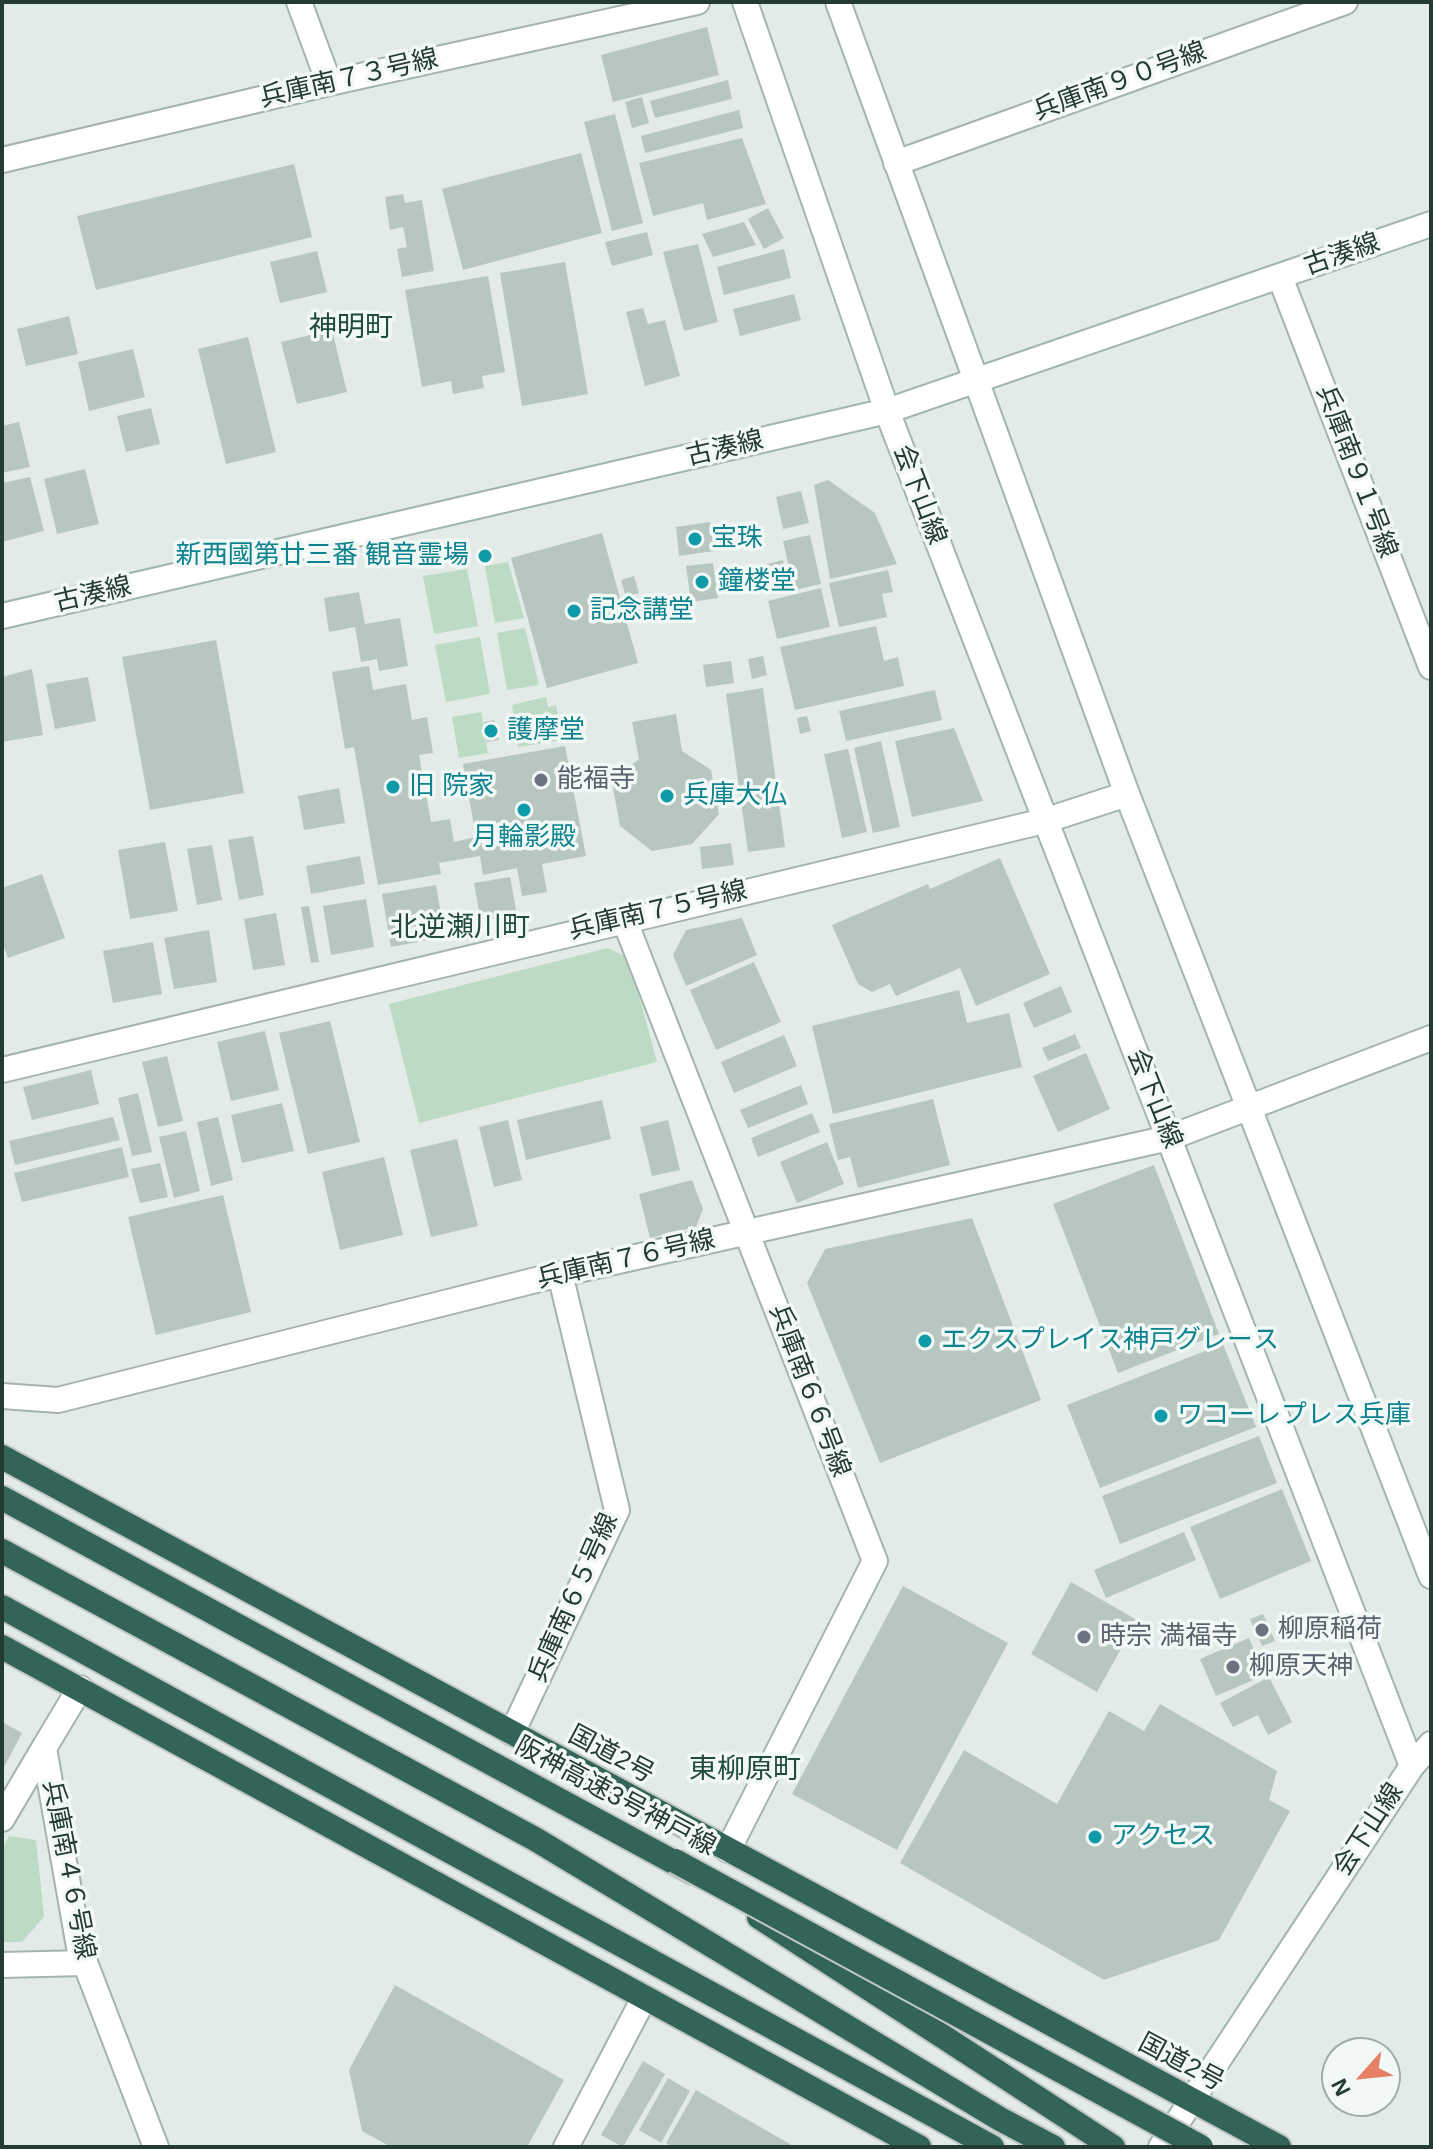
<!DOCTYPE html>
<meta charset="utf-8">
<style>
body{margin:0}
#map{position:relative;width:1433px;height:2149px;overflow:hidden;background:#e2ebe7;font-family:Arial,sans-serif}
canvas{display:block}
.frame{position:absolute;inset:0;border:4px solid #243b34;pointer-events:none}
.north{position:absolute;left:1321px;top:2037px;width:80px;height:80px;box-sizing:border-box;background:#f2f8f5;border:2px solid #a0aca8;border-radius:50%;rotate:243deg;font-size:22px;font-weight:700;line-height:32px;text-align:center;color:#243b34}
.north::after{content:'';display:block;margin:auto;width:28px;height:36px;background:#e68065;clip-path:polygon(50% 0,100% 100%,50% 72%,0 100%)}
</style>
<div id="map">
<canvas width="1433" height="2149"></canvas>
<div class="frame"></div>
<div class="north">N</div>
</div>
<script>
const c = document.querySelector('canvas').getContext('2d');
c.lineJoin = 'round';
function fillPath(path, color) {
  c.fillStyle = color;
  c.fill(path, 'evenodd');
}
function stroke(path, color, width, dash) {
  c.strokeStyle = color;
  c.lineWidth = width;
  c.lineCap = dash ? 'butt' : 'round';
  c.setLineDash(dash || []);
  c.stroke(path);
}
function drawText(font, color, halo, rows, align = 'center') {
  c.font = font + ' Arial,"Noto Sans JP",sans-serif';
  c.lineWidth = 7;
  c.setLineDash([]);
  c.textBaseline = 'middle';
  c.strokeStyle = halo;
  c.fillStyle = color;
  for (const [text, x, y, turn = 0] of rows) {
    c.save();
    c.translate(x, y);
    c.rotate((+turn || 0) * Math.PI / 180);
    c.textAlign = isNaN(turn) ? turn : align;
    if (halo) c.strokeText(text, 0, 0);
    c.fillText(text, 0, 0);
    c.restore();
  }
}
const green = new Path2D(`
 M508 562 524 618 495 623 485 566Z
 M467 569 478 626 434 634 423 576Z
 M525 628 539 685 507 690 497 633Z
 M480 637 490 694 446 702 435 645Z
 M546 697 548 707 556 705 562 740 518 747 512 705Z
 M481 712 488 753 459 758 452 717Z
 M608 948 629 958 657 1062 419 1123 389 1004Z
 M9 1836 36 1840 44 1917 22 1942H2V1849Z`);
const building = new Path2D(`
 M707 27 719 75 613 102 601 55Z
 M728 80 732 99 655 118 650 101Z
 M642 97 649 123 632 128 625 102Z
 M739 110 743 128 645 153 641 136Z
 M615 114 643 223 612 231 584 122Z
 M742 138 766 204 707 220 703 203 653 216 639 163Z
 M581 153 602 233 463 270 442 189Z
 M294 164 312 237 96 290 77 216Z
 M403 194 405 203 422 200 434 271 402 277 397 249 407 247 403 227 390 230 385 197Z
 M768 208 784 238 764 249 748 219Z
 M744 222 756 245 713 257 702 234Z
 M647 232 653 255 612 266 605 242Z
 M698 244 718 322 684 331 663 252Z
 M784 249 791 278 724 295 717 267Z
 M317 251 327 292 280 303 270 262Z
 M565 262 588 394 522 406 500 273Z
 M488 276 505 372 482 376 484 388 453 394 451 381 422 387 405 290Z
 M794 294 801 320 740 336 733 309Z
 M643 308 648 324 665 320 680 376 645 386 626 312Z
 M69 316 78 354 26 366 17 329Z
 M332 330 347 392 297 404 281 342Z
 M248 337 276 452 226 464 198 349Z
 M133 349 145 397 89 411 78 362Z
 M151 408 160 444 126 452 117 416Z
 M19 422 30 467 2 473V426Z
 M85 469 99 524 57 534 44 479Z
 M30 477 44 531 2 542V483Z
 M828 480 875 513 897 564 830 579 814 485Z
 M801 491 809 523 783 529 776 497Z
 M710 522 714 551 679 556 676 527Z
 M602 533 638 663 547 688 511 558Z
 M810 535 821 584 794 590 783 541Z
 M783 560 789 589 770 593 763 565Z
 M713 563 718 598 691 602 686 566Z
 M888 570 893 592 882 594 887 617 839 627 829 583Z
 M634 576 639 593 626 597 621 580Z
 M821 588 830 627 777 639 768 601Z
 M359 592 365 624 400 618 408 666 379 671 377 659 361 662 355 627 329 632 324 598Z
 M876 626 884 661 898 657 904 686 795 710 780 647Z
 M216 640 244 793 150 810 122 657Z
 M763 656 767 675 752 679 748 659Z
 M731 661 734 683 706 687 703 665Z
 M369 666 373 690 406 684 412 720 427 717 433 753 419 755 431 822 450 819 454 842 476 837 463 764 565 746 586 856 542 864 547 892 522 896 517 868 483 875 480 856 439 863 441 874 378 885 354 747 345 749 332 672Z
 M32 669 43 735 2 742V677Z
 M88 677 96 721 55 729 46 684Z
 M763 688 785 847 748 852 726 694Z
 M935 690 942 720 846 741 839 711Z
 M676 714 682 751 711 770 719 814 692 844 652 851 620 826 612 782 639 759 632 722Z
 M807 716 811 731 800 734 797 718Z
 M494 720 499 740 487 742 484 722Z
 M954 728 983 801 912 817 895 741Z
 M881 741 900 827 873 833 854 748Z
 M848 749 867 832 842 838 824 754Z
 M339 788 345 823 304 830 298 796Z
 M253 836 264 895 239 900 228 840Z
 M165 842 178 911 130 919 118 850Z
 M731 843 734 865 702 869 700 847Z
 M212 845 222 900 197 905 187 849Z
 M360 856 365 884 311 894 306 866Z
 M1000 858 1050 974 976 1006 960 968 896 996 890 984 872 992 858 984 832 925 928 884 930 889Z
 M42 874 65 938 8 958 2 942V888Z
 M510 877 517 915 481 922 474 883Z
 M436 885 445 937 391 947 382 894Z
 M366 899 374 947 331 955 323 906Z
 M309 906 319 962 311 963 301 907Z
 M276 913 285 965 253 970 244 919Z
 M742 918 757 955 686 986 673 955 686 930Z
 M209 930 217 982 174 989 164 938Z
 M153 942 162 994 113 1003 103 951Z
 M754 962 781 1022 716 1050 690 990Z
 M1061 986 1072 1012 1034 1028 1023 1003Z
 M959 990 967 1023 1009 1013 1022 1067 833 1114 812 1026Z
 M330 1021 360 1142 308 1154 279 1033Z
 M265 1031 279 1090 231 1101 217 1042Z
 M1075 1034 1081 1048 1048 1061 1042 1048Z
 M784 1035 797 1066 734 1093 721 1062Z
 M1086 1053 1110 1109 1058 1132 1033 1076Z
 M167 1056 183 1121 158 1127 142 1062Z
 M91 1070 99 1104 32 1120 23 1087Z
 M801 1085 808 1104 748 1128 740 1110Z
 M138 1093 152 1152 132 1156 118 1098Z
 M933 1099 950 1165 858 1188 850 1157 838 1160 829 1124Z
 M602 1100 611 1139 526 1160 517 1120Z
 M282 1103 294 1151 242 1163 231 1115Z
 M812 1113 820 1132 758 1157 751 1138Z
 M113 1117 120 1140 15 1165 9 1141Z
 M218 1117 233 1180 211 1186 197 1122Z
 M508 1120 522 1180 494 1187 479 1127Z
 M668 1120 680 1170 652 1176 640 1127Z
 M186 1131 200 1191 174 1198 159 1137Z
 M457 1139 478 1226 431 1237 410 1150Z
 M827 1142 844 1184 797 1203 780 1162Z
 M122 1147 129 1177 22 1202 14 1173Z
 M384 1157 403 1235 340 1250 322 1172Z
 M160 1163 168 1197 140 1203 131 1169Z
 M1154 1165 1219 1334 1118 1373 1053 1204Z
 M692 1180 703 1209 696 1227 650 1238 639 1194Z
 M223 1195 251 1312 156 1335 128 1217Z
 M972 1218 1041 1400 880 1463 807 1283 825 1249Z
 M1223 1344 1256 1427 1100 1488 1067 1405Z
 M1259 1436 1277 1483 1120 1544 1102 1496Z
 M1282 1489 1311 1561 1220 1599 1190 1527Z
 M1184 1532 1196 1560 1106 1598 1094 1570Z
 M1071 1582 1137 1620 1097 1692 1031 1654Z
 M903 1586 1008 1643 897 1850 792 1794Z
 M1263 1614 1275 1641 1262 1646 1250 1619Z
 M1249 1638 1265 1675 1216 1696 1200 1659Z
 M1269 1677 1292 1722 1268 1735 1258 1715 1233 1727 1220 1703Z
 M1160 1704 1277 1771 1269 1800 1290 1811 1219 1940 1104 1980 900 1863 964 1750 1057 1804 1109 1711 1144 1731Z
 M2 1722 22 1733 2 1771Z
 M395 1985 564 2080 527 2147H391L362 2131 349 2070Z
 M643 2061 665 2074 623 2147 601 2135Z
 M668 2078 690 2091 661 2143 639 2130Z
 M696 2090 795 2147H673L666 2143Z`);
const street = new Path2D(`
 M299 2 329 83
 M2 160 329 83 697 2
 M896 163 1345 2
 M1280 277 1431 667
 M624 919 875 1561 728 1850
 M2 1070 1044 821 1127 794
 M2 1396 58 1400 560 1274 1169 1138 1431 1038
 M80 1688 44 1748 79 1947 156 2147
 M512 1733 617 1510 560 1274
 M2 1819 44 1748
 M566 2147 643 2000`);
const secondary = new Path2D(`
 M745 2 887 411 1412 1766
 M838 2 1127 794 1431 1576
 M2 616 887 411 1431 224
 M2 1965 85 1963
 M1161 2147 1412 1766 1431 1744`);
const highway = new Path2D(`
 M2 1457 1279 2147
 M2 1498 692 1872
 M2 1551 535 1839 1000 2119 1053 2147
 M2 1607 992 2147
 M2 1647 919 2147
 M759 1917 1113 2147`);
const highwayBridge = new Path2D(`
 M675 1861 1201 2147`);
const markers = [
 [695,539,8,"#0f9aa8"],
 [485,556,8,"#0f9aa8"],
 [702,582,8,"#0f9aa8"],
 [574,611,8,"#0f9aa8"],
 [491,731,8,"#0f9aa8"],
 [541,780,8,"#6b7280"],
 [393,787,8,"#0f9aa8"],
 [667,796,8,"#0f9aa8"],
 [524,810,8,"#0f9aa8"],
 [925,1341,8,"#0f9aa8"],
 [1161,1416,8,"#0f9aa8"],
 [1262,1630,8,"#6b7280"],
 [1084,1637,8,"#6b7280"],
 [1233,1667,8,"#6b7280"],
 [1095,1837,8,"#0f9aa8"]
];
const streetNames = [
 ["兵庫南７３号線",349,79,-13],
 ["兵庫南９０号線",1120,82,-20],
 ["古湊線",1342,255,-19],
 ["古湊線",725,449,-13],
 ["兵庫南９１号線",1356,472,69],
 ["会下山線",919,495,69],
 ["古湊線",93,595,-13],
 ["兵庫南７５号線",658,911,-13],
 ["会下山線",1154,1099,68],
 ["兵庫南７６号線",626,1260,-13],
 ["兵庫南６６号線",809,1391,69],
 ["兵庫南６５号線",574,1598,-66],
 ["国道2号",611,1755,28],
 ["阪神高速3号神戸線",615,1797,28],
 ["会下山線",1369,1830,-57],
 ["兵庫南４６号線",68,1870,79],
 ["国道2号",1181,2063,28]
];
const cultureNames = [
 ["宝珠",711,539],
 ["新西國第廿三番 観音霊場",469,556,"right"],
 ["鐘楼堂",718,582],
 ["記念講堂",590,611],
 ["護摩堂",507,731],
 ["旧 院家",409,787],
 ["兵庫大仏",683,796],
 ["月輪影殿",524,838,"center"],
 ["エクスプレイス神戸グレース",941,1341],
 ["ワコーレプレス兵庫",1177,1416],
 ["アクセス",1111,1837]
];
const worshipNames = [
 ["能福寺",557,780],
 ["柳原稲荷",1278,1630],
 ["時宗 満福寺",1100,1637],
 ["柳原天神",1249,1667]
];
const neighbourhoodNames = [
 ["神明町",351,328],
 ["北逆瀬川町",460,928],
 ["東柳原町",745,1770]
];
fillPath(green, '#bddac4');
fillPath(building, '#b8c6c0');
stroke(street, '#a5b3ae', 28);
stroke(secondary, '#a2b6ae', 28);
stroke(highway, '#c2c8c6', 28);
stroke(street, '#fff', 24);
stroke(secondary, '#fff', 24);
stroke(highway, '#326458', 24);
stroke(highwayBridge, '#c2c8c6', 28, []);
stroke(highwayBridge, '#326458', 24);
for (const [x, y, r, color] of markers) {
  const dot = new Path2D();
  dot.arc(x, y, r, 0, 2 * Math.PI);
  c.fillStyle = color;
  c.fill(dot);
  stroke(dot, '#f2f8f5', 3);
}
drawText('26px', '#243b34', '#f2f8f5', streetNames);
drawText('26px', '#0d838f', '#f2f8f5', cultureNames, 'left');
drawText('26px', '#5b616d', '#f2f8f5', worshipNames, 'left');
drawText('28px', '#214b3f', '#f2f8f5', neighbourhoodNames);
</script>
